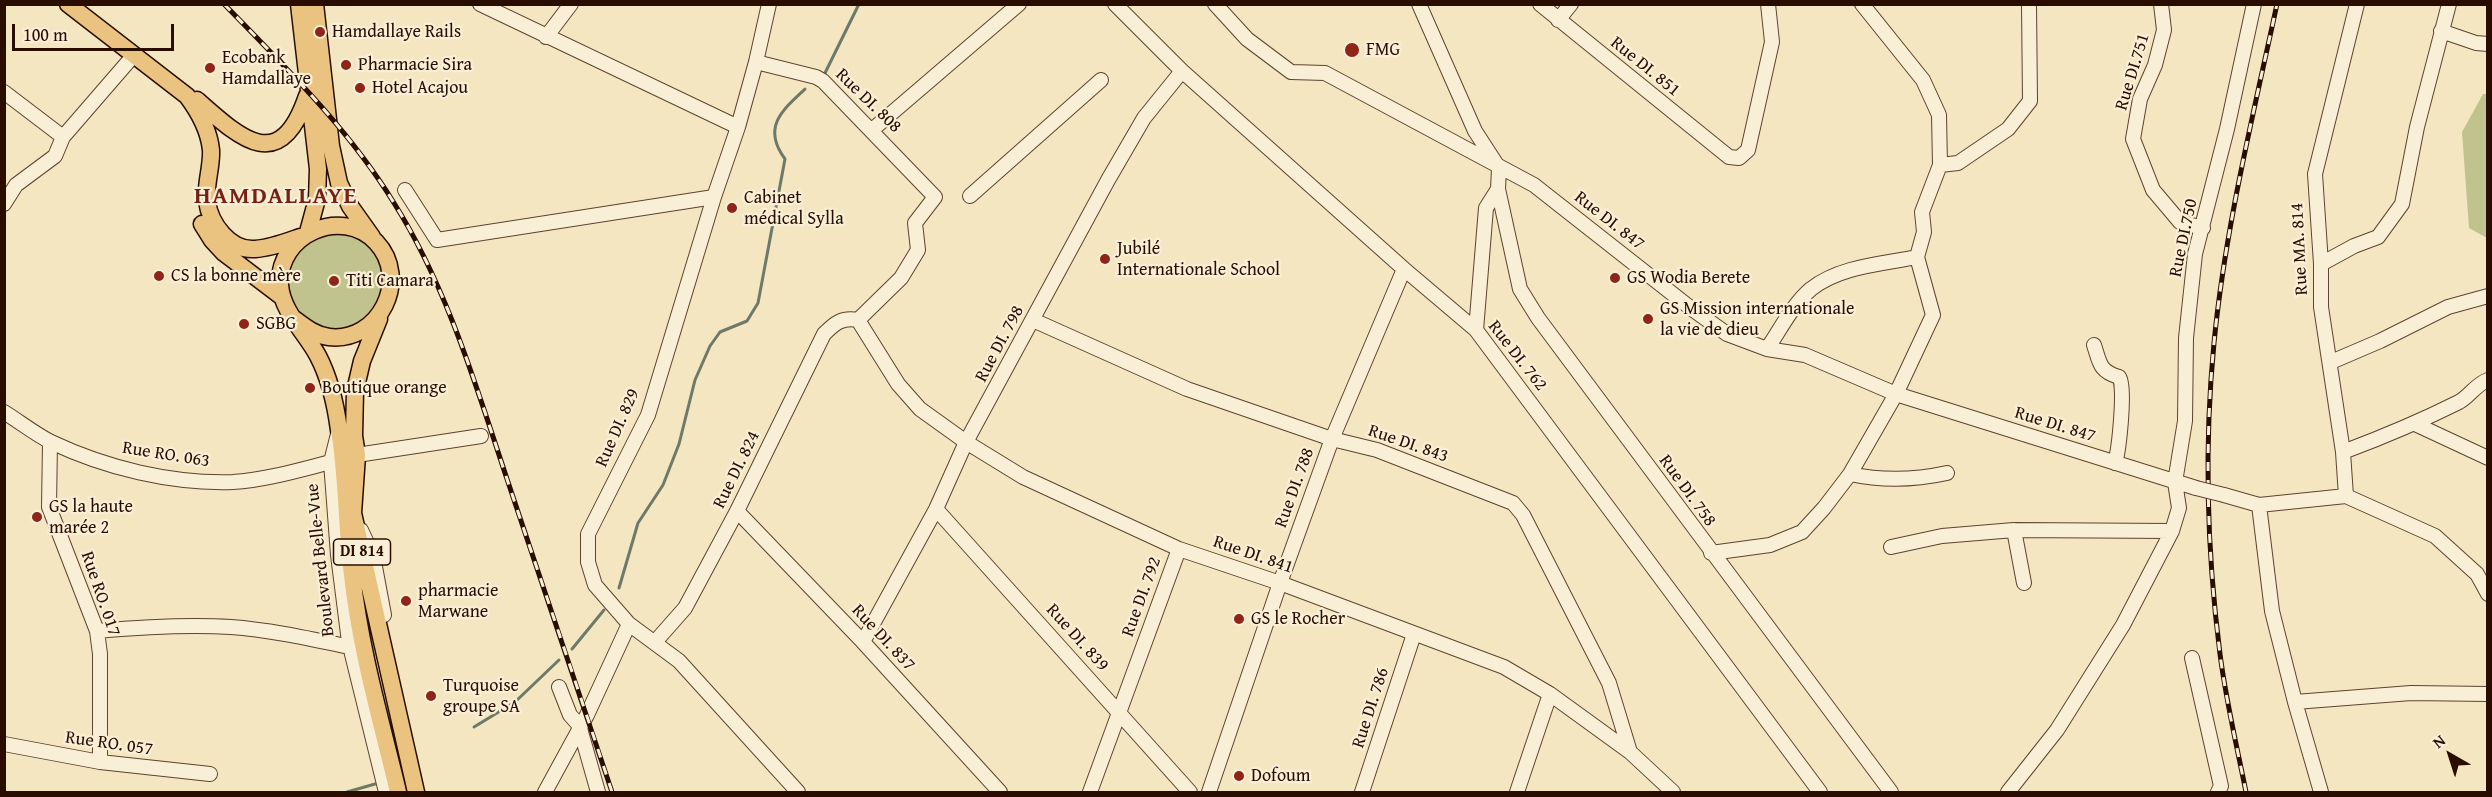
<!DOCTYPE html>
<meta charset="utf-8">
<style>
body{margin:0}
#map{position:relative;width:2492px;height:797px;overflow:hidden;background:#f4e6c0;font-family:"Gentium Book Plus",serif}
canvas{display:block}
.frame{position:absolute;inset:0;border:6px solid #290e00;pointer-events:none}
.north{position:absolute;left:2420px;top:725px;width:60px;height:60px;-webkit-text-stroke:4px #f8efd6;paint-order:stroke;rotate:321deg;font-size:16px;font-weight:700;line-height:24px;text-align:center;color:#290e00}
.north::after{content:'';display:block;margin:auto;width:21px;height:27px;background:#290e00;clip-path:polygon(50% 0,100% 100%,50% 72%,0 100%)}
.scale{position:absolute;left:12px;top:24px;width:162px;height:27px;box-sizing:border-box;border:3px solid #290e00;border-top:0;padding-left:8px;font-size:18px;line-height:21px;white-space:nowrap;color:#290e00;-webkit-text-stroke:4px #f8efd6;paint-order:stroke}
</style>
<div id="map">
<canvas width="2492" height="797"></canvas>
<div class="frame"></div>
<div class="north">N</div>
<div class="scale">100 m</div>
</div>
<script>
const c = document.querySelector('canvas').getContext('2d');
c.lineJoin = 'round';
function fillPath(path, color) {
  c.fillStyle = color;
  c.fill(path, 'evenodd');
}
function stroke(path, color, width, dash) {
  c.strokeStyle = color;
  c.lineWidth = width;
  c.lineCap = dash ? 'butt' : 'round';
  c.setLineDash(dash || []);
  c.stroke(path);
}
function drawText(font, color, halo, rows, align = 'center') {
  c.font = font + ' "Gentium Book Plus",serif';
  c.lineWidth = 4.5;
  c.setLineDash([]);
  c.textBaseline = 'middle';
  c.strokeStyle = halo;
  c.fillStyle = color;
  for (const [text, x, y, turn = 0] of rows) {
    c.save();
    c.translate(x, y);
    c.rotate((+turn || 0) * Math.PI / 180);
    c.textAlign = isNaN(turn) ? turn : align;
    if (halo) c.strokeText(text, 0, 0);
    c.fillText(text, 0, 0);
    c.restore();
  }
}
const green = new Path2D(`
 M2483 94H2487V238L2469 228 2462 132Z
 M346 230 376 248 387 281 369 320 336 332 302 320 296 314 284 280 304 240Z`);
const stream = new Path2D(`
 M825 73 859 4
 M619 588 638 523 663 485 679 444 695 380 710 346 720 332 747 321 758 303 785 159C762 128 781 111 805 89
 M572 649 604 610
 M474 727 515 702 559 660
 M347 792 375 784`);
const minor = new Path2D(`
 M480 4 738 127
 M769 4 756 62 738 127 714 197 648 415 588 534V562L595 585 629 624 679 661 798 792
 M1115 4 1182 71 1404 269 1476 330 1820 792
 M1215 4 1247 39 1291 72 1325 73 1534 185 1688 306 1727 334 1767 349 1805 355 1896 394 2196 488
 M1419 4 1475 131 1499 168 1498 189 1520 289 1538 318 1891 792
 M1540 4 1729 157 1739 158 1748 150 1772 42 1768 4
 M2161 4 2164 30 2155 65 2140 99 2133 139 2153 190 2180 222 2203 228
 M1558 20 1571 4
 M2441 31 2476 43 2488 44
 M546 37 571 4
 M756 62 816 77 823 81 935 197 915 223 918 250 901 278 858 320
 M4 92 63 137
 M872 130 1019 4
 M1940 165 1958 163 2008 129 2030 101 2029 4
 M405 190 437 240 714 197
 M970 196 1101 80
 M4 204 16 185 55 156 63 137 134 55
 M2321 264 2354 246 2378 237 2402 204 2417 127 2449 4
 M1033 320 1187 389 1332 439 1377 450 1513 503 1523 515 1609 683 1630 752
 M1476 330 1486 208 1498 189
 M2094 345C2100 363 2099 371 2119 377 2126 385 2119 450 2115 463
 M1767 349C1780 330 1793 304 1811 289 1840 266 1883 264 1917 257
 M2331 362 2380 341 2448 307 2488 296
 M4 412C20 422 35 434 51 442 106 468 171 484 233 482 266 480 299 470 331 462
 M2415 424 2488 458
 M338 434 331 462 338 555 349 642 386 792
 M50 442 49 507 97 631 100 654V762
 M2343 452C2383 437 2421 421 2459 402 2470 396 2476 384 2488 380
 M357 455 481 436
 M1850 474C1882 481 1915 480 1947 473
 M2224 495 2259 505 2346 496 2435 536 2477 574 2488 594
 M2346 496 2343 452 2321 307V264L2315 174 2357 4
 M2259 505 2272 611 2295 702 2321 792
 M936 509 1190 792
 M737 511 863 642 1000 792
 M361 530 373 556 384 615
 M2014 530 2024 583
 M1891 547 1942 536 2014 530 2172 531
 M1711 553 1770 545 1802 532 1824 508 1850 474 1896 394 1933 315 1917 257 1924 232 1922 212 1940 165 1939 115 1923 80 1862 4
 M97 631C142 627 186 624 231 627 271 630 311 639 350 647
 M655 642 685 608 737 511 824 334C835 323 842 317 858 320L898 384 920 409 966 442 1023 477 1179 549 1280 583 1504 667 1550 694 1630 752 1673 792
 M863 642 936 509 966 442 1108 180 1144 118 1182 71
 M2192 658 2221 786 2218 792
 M559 687 570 715 579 725 598 792
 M2295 702 2411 693 2488 694
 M4 744 100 762 210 774
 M545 792 587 715 629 624
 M1090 792 1179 549
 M1209 792 1280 583 1332 439 1404 269
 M1362 792 1414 634
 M1517 792 1550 694
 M2008 792 2057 730 2123 625 2172 531 2179 508 2175 482 2185 421 2186 338 2195 254 2227 129 2254 4`);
const major = new Path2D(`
 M68 4 187 96C199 112 209 130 211 150 212 167 205 184 207 201 210 224 230 251 255 249 271 248 286 242 300 237
 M299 4 318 169 317 199 308 232
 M315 4 331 146 339 183 350 206 372 237
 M197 100C242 140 280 175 307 96
 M202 224 212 240 224 253 282 297
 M293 318C304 326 314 335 329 337 379 343 411 279 376 242 342 206 277 234 280 285 282 312 306 333 318 356 329 377 336 407 339 430 347 478 346 527 352 575 360 649 381 721 398 792
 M379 319 362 361 355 391 354 436 357 455 353 513 416 792`);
const rail = new Path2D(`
 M224 4C285 67 348 128 394 203 447 287 476 386 507 479 542 584 578 688 612 792
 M2246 792C2237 747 2226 701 2220 654 2207 552 2204 446 2214 343 2225 229 2253 116 2277 4`);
const minorBridge = new Path2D(`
 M2196 488 2224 495`);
const markers = [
 [320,32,6,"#8f2418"],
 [1352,50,8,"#8f2418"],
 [346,65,6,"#8f2418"],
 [210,68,6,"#8f2418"],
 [360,88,6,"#8f2418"],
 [732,208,6,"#8f2418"],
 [1105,259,6,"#8f2418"],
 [159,276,6,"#8f2418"],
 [1615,278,6,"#8f2418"],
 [334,281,6,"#8f2418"],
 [1648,319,6,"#8f2418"],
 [244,324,6,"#8f2418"],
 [310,388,6,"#8f2418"],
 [37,517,6,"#8f2418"],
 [406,601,6,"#8f2418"],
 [1239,619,6,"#8f2418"],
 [431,696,6,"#8f2418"],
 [1239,776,6,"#8f2418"]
];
const shields = [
 [362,552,57]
];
const shieldNames = [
 ["DI 814",362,552]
];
const poiNames = [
 ["Hamdallaye Rails",332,32],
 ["FMG",1366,50],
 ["Ecobank",222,58],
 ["Hamdallaye",222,79],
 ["Pharmacie Sira",358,65],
 ["Hotel Acajou",372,88],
 ["Cabinet",744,198],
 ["médical Sylla",744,219],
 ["Jubilé",1117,249],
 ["Internationale School",1117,270],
 ["CS la bonne mère",171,276],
 ["GS Wodia Berete",1627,278],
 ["Titi Camara",346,281],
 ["GS Mission internationale",1660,309],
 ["la vie de dieu",1660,330],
 ["SGBG",256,324],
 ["Boutique orange",322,388],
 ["GS la haute",49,507],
 ["marée 2",49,528],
 ["pharmacie",418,591],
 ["Marwane",418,612],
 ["GS le Rocher",1251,619],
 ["Turquoise",443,686],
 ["groupe SA",443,707],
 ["Dofoum",1251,776]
];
const streetNames = [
 ["Rue DI. 851",1645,67,39],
 ["Rue DI.751",2133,72,-73],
 ["Rue DI. 808",868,101,44],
 ["Rue DI. 847",1609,221,38],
 ["Rue DI.750",2184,238,-78],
 ["Rue MA. 814",2300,249,-93],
 ["Rue DI. 798",1000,344,-62],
 ["Rue DI. 762",1517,356,52],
 ["Rue DI. 847",2055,425,17],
 ["Rue DI. 829",618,428,-66],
 ["Rue DI. 843",1408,444,19],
 ["Rue RO. 063",166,455,9],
 ["Rue DI. 824",737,470,-64],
 ["Rue DI. 788",1295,488,-70],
 ["Rue DI. 758",1687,491,54],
 ["Rue DI. 841",1253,555,19],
 ["Boulevard Belle-Vue",321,560,-96],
 ["Rue RO. 017",100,594,71],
 ["Rue DI. 792",1142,597,-70],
 ["Rue DI. 837",883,638,47],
 ["Rue DI. 839",1077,638,48],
 ["Rue DI. 786",1371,708,-72],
 ["Rue RO. 057",109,744,8]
];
const districtNames = [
 ["HAMDALLAYE",276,197]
];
fillPath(green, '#c1c38e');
stroke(stream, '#6e7969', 3);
stroke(minor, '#5c4430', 16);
stroke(major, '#290e00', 19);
stroke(minor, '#f8efd6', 14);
stroke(major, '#eac380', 16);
stroke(rail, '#290e00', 5);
stroke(rail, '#f8efd6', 3, [9]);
stroke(minorBridge, '#5c4430', 16, []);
stroke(minorBridge, '#f8efd6', 14);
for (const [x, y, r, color] of markers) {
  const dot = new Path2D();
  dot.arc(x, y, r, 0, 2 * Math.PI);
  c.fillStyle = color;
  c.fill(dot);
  stroke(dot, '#f8efd6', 2);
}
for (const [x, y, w] of shields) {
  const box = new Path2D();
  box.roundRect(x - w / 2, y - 13, w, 26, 4.5);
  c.fillStyle = '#f8efd6';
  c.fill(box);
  stroke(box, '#290e00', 1.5);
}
drawText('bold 16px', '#290e00', null, shieldNames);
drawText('18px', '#290e00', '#f8efd6', poiNames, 'left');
drawText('18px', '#290e00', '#f8efd6', streetNames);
c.letterSpacing = '1.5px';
drawText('bold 24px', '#7a1f14', '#f8efd6', districtNames);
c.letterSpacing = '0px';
</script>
